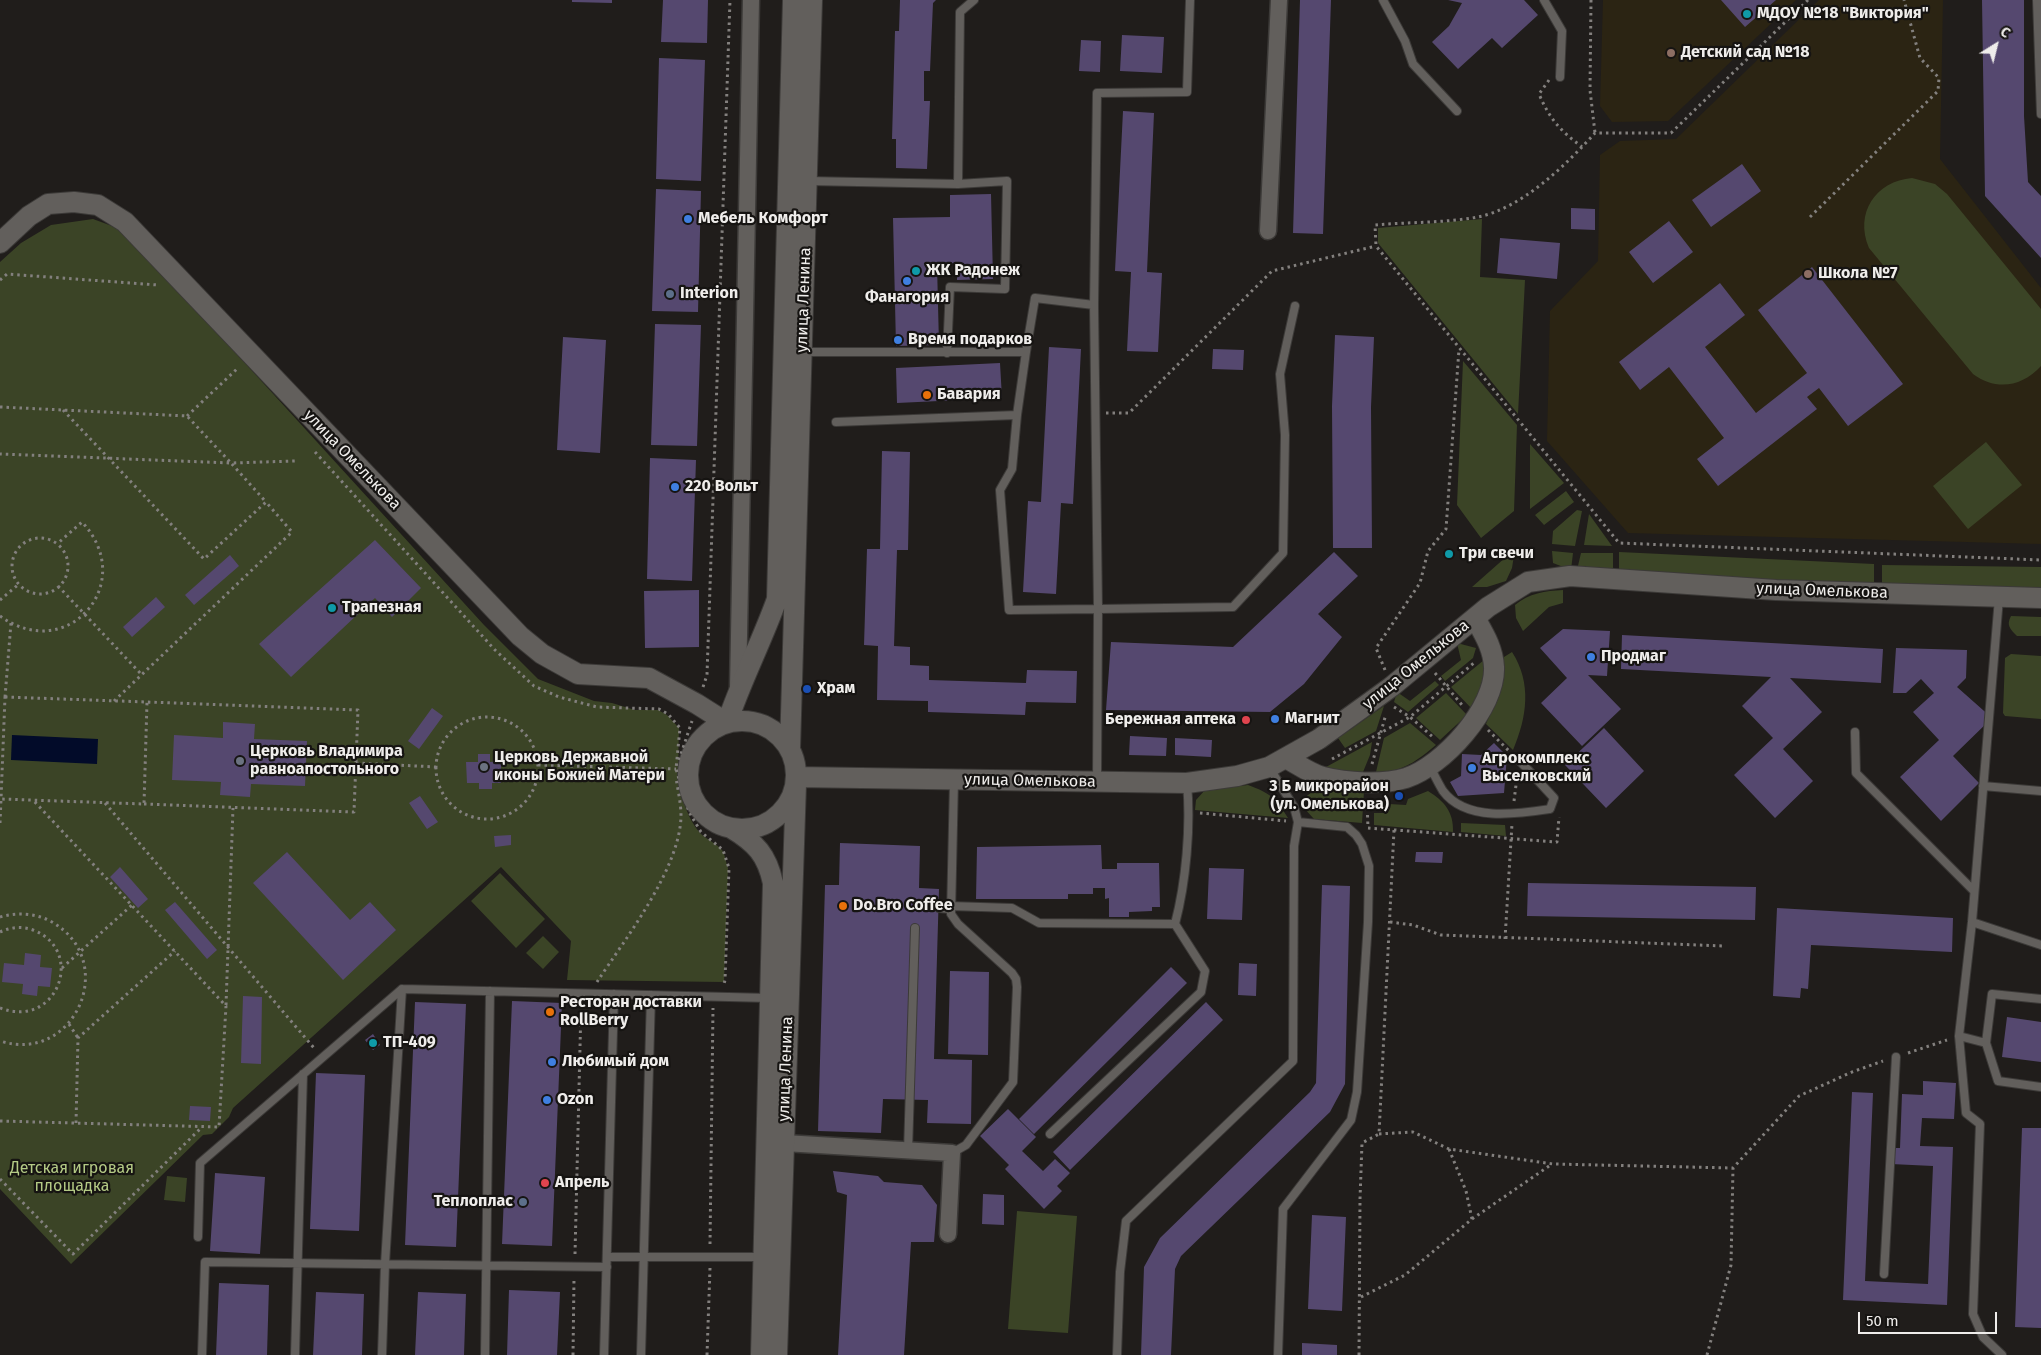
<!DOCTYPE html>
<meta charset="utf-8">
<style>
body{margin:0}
#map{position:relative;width:2041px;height:1355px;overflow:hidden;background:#201d1b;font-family:"Fira Sans",sans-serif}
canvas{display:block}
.north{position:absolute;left:1971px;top:20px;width:50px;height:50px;-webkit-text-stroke:4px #161412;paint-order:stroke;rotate:36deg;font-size:14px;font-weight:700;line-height:20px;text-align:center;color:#efedeb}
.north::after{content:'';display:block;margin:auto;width:18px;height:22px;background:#efedeb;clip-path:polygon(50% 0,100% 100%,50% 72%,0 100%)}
.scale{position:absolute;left:1858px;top:1312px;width:139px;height:22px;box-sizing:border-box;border:2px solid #efedeb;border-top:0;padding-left:6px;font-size:15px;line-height:18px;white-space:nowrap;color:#efedeb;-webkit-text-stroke:4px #161412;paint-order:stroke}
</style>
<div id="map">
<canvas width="2041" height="1355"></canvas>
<div class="north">С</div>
<div class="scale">50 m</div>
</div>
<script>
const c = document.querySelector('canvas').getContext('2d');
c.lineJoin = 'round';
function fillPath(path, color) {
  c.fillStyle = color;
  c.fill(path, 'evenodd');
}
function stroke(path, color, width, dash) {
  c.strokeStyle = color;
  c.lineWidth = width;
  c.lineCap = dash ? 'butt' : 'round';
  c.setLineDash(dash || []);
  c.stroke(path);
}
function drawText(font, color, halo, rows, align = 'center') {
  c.font = font + ' "Fira Sans",sans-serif';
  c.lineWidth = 4.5;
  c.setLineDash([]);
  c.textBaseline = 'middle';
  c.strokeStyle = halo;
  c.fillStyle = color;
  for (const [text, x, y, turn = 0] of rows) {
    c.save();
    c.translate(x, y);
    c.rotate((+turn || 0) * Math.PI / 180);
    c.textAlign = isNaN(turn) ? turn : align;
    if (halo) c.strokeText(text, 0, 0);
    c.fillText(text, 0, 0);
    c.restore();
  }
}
const education = new Path2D(`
 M1603 0H1796L1668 121 1612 122 1600 106Z
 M1819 0H1943L1940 159 2041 288V544L1628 533 1547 441 1550 311 1598 261 1600 155 1620 141 1676 139Z`);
const green = new Path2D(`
 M1912 178 1935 184 1947 194 2041 309V366C2022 387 1996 391 1973 374L1869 248C1854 213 1876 181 1912 178Z
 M93 219 112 226 130 237 484 625 538 679 594 701 612 703 635 710H658L667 715 679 728C678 764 676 804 700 833 706 839 716 843 722 850 725 854 726 863 728 868L724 982 567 980 571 941 501 867 233 1108 229 1117 212 1134 203 1135 71 1264 0 1189V262L21 243 51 225Z
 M1482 219 1480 277 1525 280 1518 414 1378 243V228Z
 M1463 361 1517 425 1514 511 1481 538 1457 505Z
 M1986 442 2022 485 1968 529 1933 486Z
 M1530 444 1564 483 1530 509Z
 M1566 491 1574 502 1544 525 1535 515Z
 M1577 510 1582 511 1575 546 1552 544 1553 531Z
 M1589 514 1612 546 1584 545Z
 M1515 549 1512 568 1506 581 1487 587H1472Z
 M1552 551 1573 553 1571 570 1553 563Z
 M1619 552 1874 564V586L1619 572Z
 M1581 553H1613V571L1577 570Z
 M1882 565 2041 567V589L1882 587Z
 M1563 590V603L1549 607 1523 631 1516 618 1515 605C1529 593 1545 591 1563 590Z
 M2011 616 2041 617V636H2017C2010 629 2006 625 2011 616Z
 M1457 643 1476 648 1473 658 1445 681 1441 676 1461 660Z
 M1512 652C1532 683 1527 717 1513 750L1486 724C1496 701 1503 682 1504 657Z
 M2011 654 2041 656V719L2005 716 2003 713 2005 658Z
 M1484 660C1489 677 1479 694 1472 709L1451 687Z
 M1435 681 1439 685 1408 712 1394 702 1397 692 1410 701Z
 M1446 693 1467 715 1440 740 1416 718Z
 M1384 706 1376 731 1345 748 1338 738Z
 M1410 723 1436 745C1417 761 1401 773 1376 772L1384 738Z
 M1372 742 1370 755 1363 772 1346 773 1326 767Z
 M1248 785C1270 793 1276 798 1288 818L1195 810 1196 800 1205 790Z
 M1318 788 1364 791 1362 823 1314 819 1303 807 1301 800Z
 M1428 791C1444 801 1454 812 1453 832L1374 825V813H1388L1389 804 1406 805 1408 799Z
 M1461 823 1505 825 1506 836 1461 832Z
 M500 873 545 919 516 948 471 901Z
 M543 936 559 952 543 969 526 953Z
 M167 1176 187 1178 185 1202 164 1200Z
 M1017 1211 1077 1216 1068 1333 1008 1329Z`);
const water = new Path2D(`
 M12 735 98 739 97 764 11 760Z`);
const building = new Path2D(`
 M572 0H612V3L572 2Z
 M663 0H708L707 43 661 42Z
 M900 0H936L933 3 930 71H924V101H930L927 169 896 168V139H892L895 31H899Z
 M1300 0H1331L1323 234 1293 233Z
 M1448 0H1524L1538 15 1502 48 1492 38 1458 69 1432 42 1449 26 1462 3Z
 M1721 0H1776L1745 27Z
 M1982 0H2024V116L2028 182 2041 196V258L1985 196Z
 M1122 35 1164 37 1162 73 1120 71Z
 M1081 40 1101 41 1100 72 1079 71Z
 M659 58 705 60 701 181 656 179Z
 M1123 111 1154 113 1147 272 1162 273 1158 352 1127 351 1131 272 1115 271Z
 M1742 164 1761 191 1711 227 1692 200Z
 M656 189 701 191 698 312 652 311Z
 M991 194 993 279 957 280V263L937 264 939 345 896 346 893 218 950 217V195Z
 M1571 208 1595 209V230L1571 229Z
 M1669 221 1693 252 1653 283 1629 252Z
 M1500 238 1560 243 1557 279 1497 273Z
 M1812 267 1903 384 1848 426 1819 388 1807 397 1817 409 1718 486 1697 459 1724 438 1669 367 1640 390 1619 362 1720 283 1745 315 1705 347 1756 413 1807 373 1758 310Z
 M655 324 701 325 697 446 651 445Z
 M1335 335 1374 337 1371 407 1372 548H1333L1332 406Z
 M563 337 606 340 600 453 557 450Z
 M1049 347 1081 349 1073 504 1061 503 1056 594 1023 592 1028 501 1041 502Z
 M1213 349 1244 350 1243 370 1212 369Z
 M1000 363 1002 398 897 403 896 368Z
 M882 451 910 452 908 550H897L894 646 910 647V665L929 666V680L1026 683 1027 670 1077 671 1076 703 1026 702 1025 715 928 712V701L877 700 878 646 864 645 867 549H880Z
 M650 458 696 460 692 581 647 579Z
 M375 540 421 588 392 617 375 598 291 677 259 644Z
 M1334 552 1358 576 1318 614 1342 637 1304 684 1270 712 1106 710 1111 642 1233 647Z
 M230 555 239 566 194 605 185 595Z
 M699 590V647L645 648 644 591Z
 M156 597 165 607 132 637 123 627Z
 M1563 629 1610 631 1607 676 1588 675 1621 709 1582 746 1541 703 1567 678 1540 648Z
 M1622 635 1883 649 1881 683 1790 678 1822 712 1783 749 1813 781 1775 818 1734 775 1773 738 1742 706 1771 677 1621 669Z
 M1896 648 1967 650 1966 678 1957 687 1992 718 1953 756 1979 783 1941 821 1900 777 1939 740 1913 712 1934 693 1921 679 1906 693H1893Z
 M432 708 443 716 419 749 408 741Z
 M223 722 255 724 254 739 307 741 305 786 251 784 250 797 220 795 221 782 172 780 174 735 223 738Z
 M1604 728 1644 771 1606 808 1565 765Z
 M1130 736 1167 738 1166 756 1129 755Z
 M1175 738 1212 740 1211 757 1175 755Z
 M1494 743 1507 756 1504 793 1458 796 1450 782 1461 776 1462 754 1481 755Z
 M478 754H490V762L501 761V783H492V789H479V783H467L466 762H478Z
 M420 796 438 822 427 829 409 803Z
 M511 835V845L495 847 494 836Z
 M840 843 920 846 919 888 939 889 934 1059 972 1060 971 1124 927 1123 928 1100 883 1099 881 1133 818 1131 825 885H839Z
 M1101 845 1102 869H1117V863H1159L1160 907H1152V911L1129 912V917H1109V898L1105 899V888H1093V894H1068V899H976L977 847Z
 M287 852 350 920 370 902 396 930 343 980 253 883Z
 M1416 852H1443L1442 863 1415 862Z
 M120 867 148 899 138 908 110 877Z
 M1209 868 1244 869 1242 920 1207 919Z
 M1528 883 1756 887 1755 920 1527 916Z
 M1322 885 1350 886 1345 1084 1330 1112 1181 1256 1175 1269 1171 1355H1141L1144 1267 1160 1238 1310 1092 1316 1083Z
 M175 902 217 950 207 959 165 910Z
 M1777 908 1953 918 1952 952 1811 945 1808 989 1801 988 1800 998 1773 996Z
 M25 953 41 955 40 967 52 968 50 987 38 986 37 996 22 994 23 984 2 982 4 963 24 965Z
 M1239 963 1257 964 1256 996 1238 995Z
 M1171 967 1187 983 1034 1134 1019 1119Z
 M950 971 989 972 988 1055 948 1054Z
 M243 996 262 997 261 1064 241 1063Z
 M512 1001 562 1003 552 1246 502 1244Z
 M415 1002 466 1004 456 1247 405 1245Z
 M1206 1002 1223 1020 1070 1170 1053 1152Z
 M2007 1017 2041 1022V1062L2002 1057Z
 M373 1034 380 1045 373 1050 365 1040Z
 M316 1073 365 1075 359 1231 310 1229Z
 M1923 1081 1956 1083 1954 1119 1922 1118 1920 1146 1953 1147 1947 1305 1843 1300 1852 1092 1873 1093 1865 1281 1928 1284 1933 1166 1891 1164 1892 1148H1900L1902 1094 1923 1095Z
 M190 1106 211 1107 210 1121 189 1120Z
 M1008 1109 1036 1137 1022 1151 1043 1171 1055 1159 1070 1173 1057 1186 1062 1191 1044 1209 1005 1169 1009 1165 980 1136Z
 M2022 1128H2041V1328L2015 1327Z
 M833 1171 878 1176 884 1182 922 1185 937 1205 934 1242H911L904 1355H838L847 1195 837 1192Z
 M215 1173 265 1177 260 1254 210 1251Z
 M983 1194 1004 1195V1225L982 1224Z
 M1312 1215 1346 1217 1342 1311 1308 1309Z
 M219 1283 269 1285 267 1355H216Z
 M509 1290 560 1292 557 1355H507Z
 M316 1292 364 1294 362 1355H313Z
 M418 1292 466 1294 464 1355H415Z
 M1302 1343 1337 1345V1355H1302Z`);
const path = new Path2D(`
 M1591 0 1590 90 1595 133
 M1808 0 1671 133H1595C1565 166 1522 208 1478 217 1445 223 1408 222 1375 225L1376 246 1619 543 2041 560
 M1549 80 1539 94C1550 120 1561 131 1582 147
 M1810 217 1938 91 1939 78 1920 58 1904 0
 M0 280 7 274 158 285
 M0 407 187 416 231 463 0 454
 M63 410 204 559 266 502 231 463 295 461
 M1106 413H1129L1272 271 1376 246
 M187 416 238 368
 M315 452 495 650 534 686 559 697 597 707 659 709 668 714 680 728 676 769 689 812 701 832 723 850 729 868 725 980 724 984
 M12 566a28 28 0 1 1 56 0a28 28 0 1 1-56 0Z
 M58 586 142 675
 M0 600 19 584
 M0 616C67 665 139 583 82 522L57 544
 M1385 670 1376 648 1420 583 1428 551 1446 529 1459 349
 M1435 673 1462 705
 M703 687 707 675 730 0
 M5 697 147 702 144 804 1 799Z
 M5 697 11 623
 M114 701 292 532 266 502
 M1394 707 1410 717 1434 738
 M436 768a51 51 0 1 1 102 0a51 51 0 1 1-102 0Z
 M1488 730 1510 752
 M1332 759 1410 717 1475 662
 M679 760 692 721
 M356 763 436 767
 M1372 764 1386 714
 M538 765 676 769
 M1514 801 1517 777
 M1367 802 1368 828
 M105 803 314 1048
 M144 804 354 812 358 710 147 702
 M1200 813 1286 821
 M0 823 1 799
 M1368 828 1557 842 1559 817
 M0 917C17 912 36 913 52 922 120 961 75 1065 0 1041
 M1390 922 1413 925 1441 935 1724 946
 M0 932C11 927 22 926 33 930 86 950 58 1030 0 1008
 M1505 939 1512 824
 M62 968 132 905
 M597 982C625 939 680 869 681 816 681 804 678 790 676 778
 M226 1005 233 808
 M69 1024 78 1038
 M1908 1053 1947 1040
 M0 1121 219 1127 226 1006 33 800
 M76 1123 78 1038 175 951
 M1379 1134 1413 1132 1449 1149 1553 1164 1733 1168 1799 1096 1852 1072 1883 1061
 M1449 1149 1466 1191 1472 1219
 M0 1179 73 1254 202 1127
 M710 1244 713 1008
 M575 1254 581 1006
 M1361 1297 1405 1275 1472 1219 1552 1164
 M573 1355 574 1278
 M707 1355 710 1268
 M1359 1355 1360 1199 1362 1143 1379 1134 1394 830
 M1707 1355 1731 1265 1733 1168`);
const service = new Path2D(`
 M1190 0 1187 92 1097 93 1094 305 1098 609 1233 607 1283 553 1285 435 1280 374 1295 306
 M1383 0 1405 41 1413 64 1457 111
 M1544 0 1562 31 1560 77
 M2037 0 2041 114
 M808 181 958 184 1007 181 1005 289 950 287 947 353
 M958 184 960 12 974 0
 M803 352H1026L1017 415 836 422
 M1026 352 1035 298 1094 305
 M1017 415 1012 469 1000 490 1009 610 1098 609 1097 781
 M1999 598 1972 922 1959 1036 1966 1113 1980 1124 1973 1314 1983 1337 2002 1355
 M1855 732 1856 773 1974 891
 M1430 767C1434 774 1438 783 1443 791 1466 822 1517 814 1550 809L1554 798 1518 759
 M1983 786 2041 791
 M950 906 1012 908 1039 923 1175 924C1186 882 1191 827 1187 783
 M939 908 950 909
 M1972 922 2041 945
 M2041 999 1992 994 1986 1043 1998 1081 2041 1087
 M1959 1036 1986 1043
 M1050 1134 1201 992 1205 971 1175 924
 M908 1151 915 928
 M952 1153 966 1145 1013 1082 1017 987 1016 979 1012 973 958 924 951 914 954 780
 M198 1237 200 1163 402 989 769 998
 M607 1257H763
 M1884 1274 1896 1057
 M202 1355 205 1262 607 1267
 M295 1355 303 1074
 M382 1355 385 1264 402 989
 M485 1355 490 991
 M604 1355 614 994
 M641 1355 651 995
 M1117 1355 1120 1272 1126 1221 1293 1061 1294 846 1298 822 1294 807 1269 767
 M1278 1355 1283 1209 1351 1120 1357 1092 1368 922 1369 866 1362 844 1356 835 1347 827 1298 822`);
const minor = new Path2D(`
 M1268 231 1279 0
 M738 688 751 0
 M784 1143 952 1153 948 1234`);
const tertiary = new Path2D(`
 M0 243 29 216 48 204 74 202 98 205 125 222 520 636 542 654 578 674 649 678 697 704 727 723C741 681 762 641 777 599L793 0
 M688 775a54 54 0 1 1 108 0a54 54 0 1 1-108 0Z
 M790 749 812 0
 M1286 758C1297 764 1311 774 1323 777 1346 783 1383 785 1406 778 1443 766 1496 708 1494 667 1493 648 1484 634 1475 618
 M796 777 1187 783 1237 776 1269 767 1319 739 1391 687 1488 607 1528 582 1570 576 1776 590 2041 598
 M731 828C756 843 767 855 773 883L761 1355
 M777 1355 796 784`);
const markers = [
 [1747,14,5,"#0f9aa8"],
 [1671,53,5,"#8d6e63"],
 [688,219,5,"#3f7fe0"],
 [916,271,5,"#0f9aa8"],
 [1808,274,5,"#8d6e63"],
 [907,281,5,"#3f7fe0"],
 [670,294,5,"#5c6f8a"],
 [898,340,5,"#3f7fe0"],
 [927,395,5,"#e8710a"],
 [675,487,5,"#3f7fe0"],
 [1449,554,5,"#0f9aa8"],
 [332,608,5,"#0f9aa8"],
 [1591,657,5,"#3f7fe0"],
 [807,689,5,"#1a4fb4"],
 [1275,719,5,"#3f7fe0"],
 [1246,720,5,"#e0444e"],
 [240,761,5,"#6b7280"],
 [484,767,5,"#6b7280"],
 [1472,768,5,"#3f7fe0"],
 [1399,796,5,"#1a4fb4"],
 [843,906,5,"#e8710a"],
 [550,1012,5,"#e8710a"],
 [373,1043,5,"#0f9aa8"],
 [552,1062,5,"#3f7fe0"],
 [547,1100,5,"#3f7fe0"],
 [545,1183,5,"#e0444e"],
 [523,1202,5,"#5c6f8a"]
];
const poiNames = [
 ["МДОУ №18 \"Виктория\"",1757,14],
 ["Детский сад №18",1681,53],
 ["Мебель Комфорт",698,219],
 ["ЖК Радонеж",926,271],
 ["Школа №7",1818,274],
 ["Interion",680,294],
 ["Фанагория",907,298,"center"],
 ["Время подарков",908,340],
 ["Бавария",937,395],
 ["220 Вольт",685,487],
 ["Три свечи",1459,554],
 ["Трапезная",342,608],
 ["Продмаг",1601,657],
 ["Храм",817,689],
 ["Магнит",1285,719],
 ["Бережная аптека",1236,720,"right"],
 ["Церковь Владимира",250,752],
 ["равноапостольного",250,770],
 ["Церковь Державной",494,758],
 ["иконы Божией Матери",494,776],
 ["Агрокомплекс",1482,759],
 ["Выселковский",1482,777],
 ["3 Б микрорайон",1389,787,"right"],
 ["(ул. Омелькова)",1389,805,"right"],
 ["Do.Bro Coffee",853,906],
 ["Ресторан доставки",560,1003],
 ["RollBerry",560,1021],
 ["ТП-409",383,1043],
 ["Любимый дом",562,1062],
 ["Ozon",557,1100],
 ["Апрель",555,1183],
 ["Теплоплас",513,1202,"right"]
];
const streetNames = [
 ["улица Ленина",804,300,-88],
 ["улица Омелькова",352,460,46],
 ["улица Омелькова",1822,591,2],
 ["улица Омелькова",1416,665,-39],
 ["улица Омелькова",1030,781,1],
 ["улица Ленина",786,1069,-88]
];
const parkNames = [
 ["Детская игровая",72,1169],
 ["площадка",72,1187]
];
fillPath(education, '#2b2413');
fillPath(green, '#3b4426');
fillPath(water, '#020b29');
fillPath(building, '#55486f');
stroke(service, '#3c3a38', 10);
stroke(minor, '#3c3a38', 19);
stroke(tertiary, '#3c3a38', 22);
stroke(path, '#83807e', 3, [2.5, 4]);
stroke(service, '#625f5c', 8);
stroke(minor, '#625f5c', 16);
stroke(tertiary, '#625f5c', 20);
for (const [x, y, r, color] of markers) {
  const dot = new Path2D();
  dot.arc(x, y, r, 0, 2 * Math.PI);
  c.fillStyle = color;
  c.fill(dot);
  stroke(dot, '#161412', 2);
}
drawText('bold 16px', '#efedeb', '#161412', poiNames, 'left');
drawText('16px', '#efedeb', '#161412', streetNames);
drawText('16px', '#b4ca85', '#161412', parkNames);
</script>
